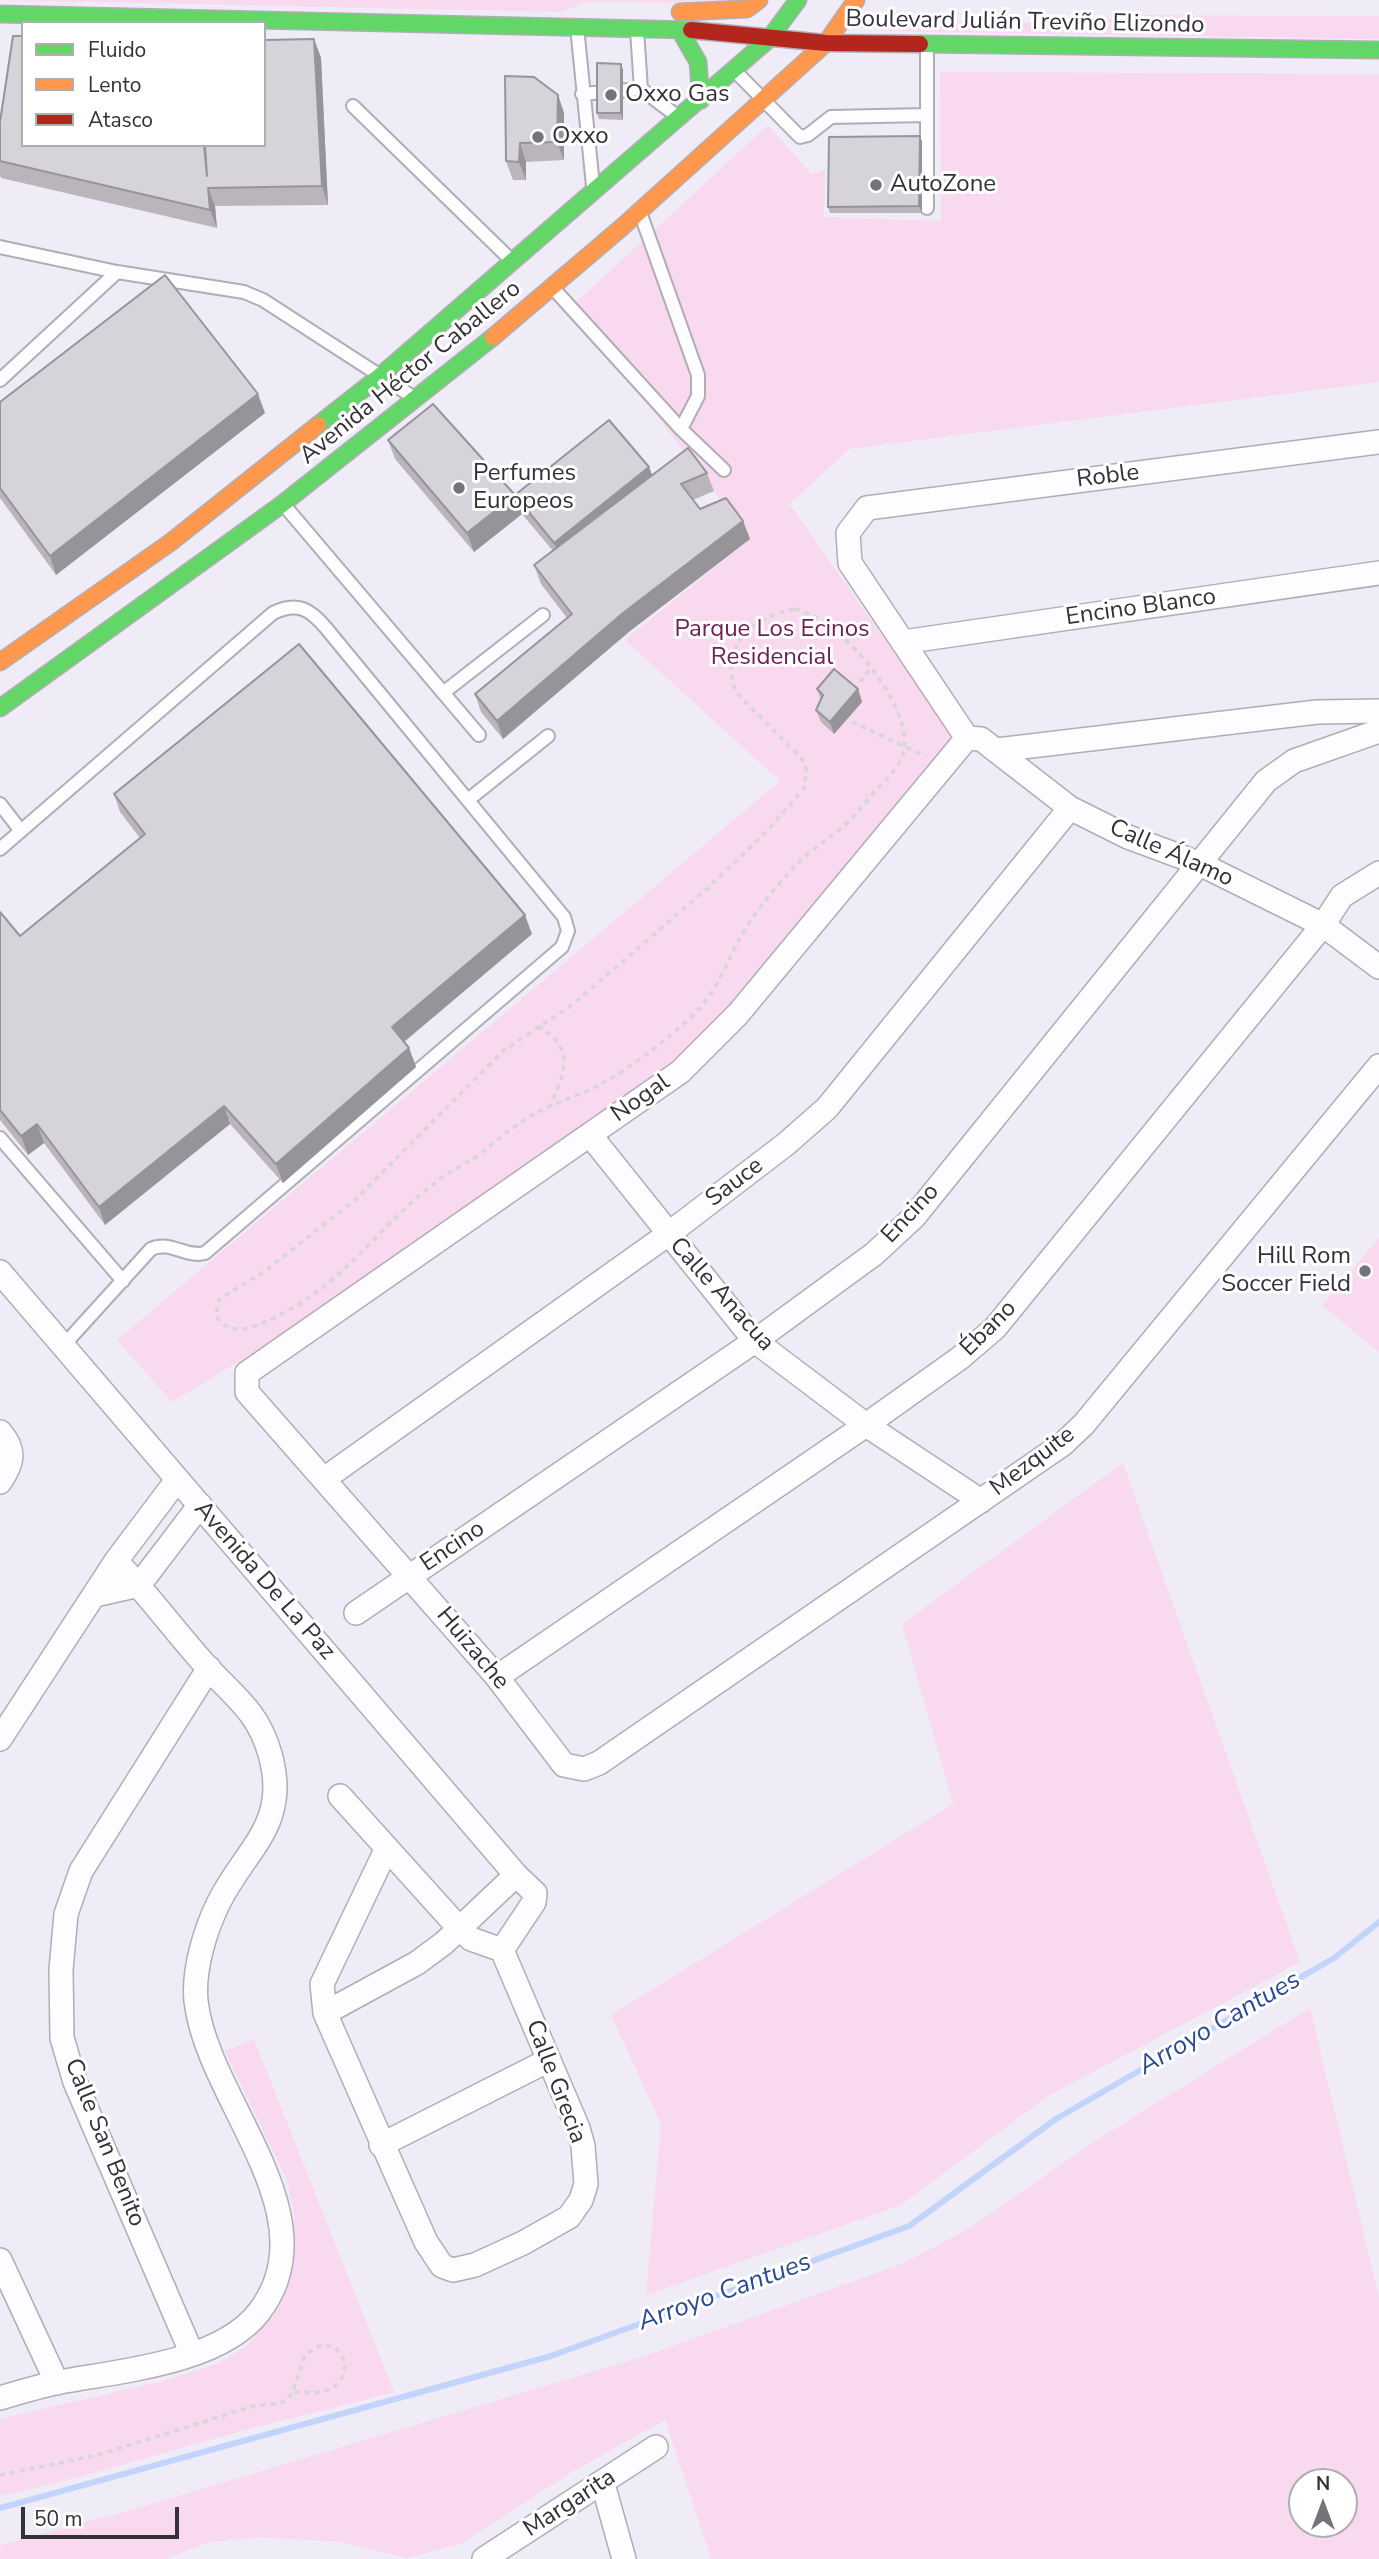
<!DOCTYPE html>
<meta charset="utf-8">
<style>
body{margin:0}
#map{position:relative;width:1379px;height:2559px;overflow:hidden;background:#f0ecf7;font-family:"Nunito Sans",sans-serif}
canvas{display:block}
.legend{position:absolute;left:21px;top:21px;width:245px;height:126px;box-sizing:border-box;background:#fff;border:2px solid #aeadb0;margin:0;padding:9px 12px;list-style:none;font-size:21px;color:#343139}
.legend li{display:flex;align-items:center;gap:14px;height:35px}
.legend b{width:35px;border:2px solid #aeadb0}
.north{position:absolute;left:1288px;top:2468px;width:70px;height:70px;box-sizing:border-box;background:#fff;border:2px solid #aeadb0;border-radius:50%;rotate:0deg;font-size:19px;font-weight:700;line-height:28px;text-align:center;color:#343139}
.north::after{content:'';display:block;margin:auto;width:24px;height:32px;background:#76727c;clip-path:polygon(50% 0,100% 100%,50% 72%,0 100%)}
.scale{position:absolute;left:21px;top:2507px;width:158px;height:32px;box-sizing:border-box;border:4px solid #343139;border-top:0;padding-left:9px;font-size:21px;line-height:24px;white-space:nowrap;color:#343139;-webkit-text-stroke:5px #fff;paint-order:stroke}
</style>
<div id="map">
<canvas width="1379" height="2559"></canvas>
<ul class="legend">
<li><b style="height:9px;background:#63d668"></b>Fluido</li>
<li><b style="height:9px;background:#ff974d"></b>Lento</li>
<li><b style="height:9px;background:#b3261e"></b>Atasco</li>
</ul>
<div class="north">N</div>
<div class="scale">50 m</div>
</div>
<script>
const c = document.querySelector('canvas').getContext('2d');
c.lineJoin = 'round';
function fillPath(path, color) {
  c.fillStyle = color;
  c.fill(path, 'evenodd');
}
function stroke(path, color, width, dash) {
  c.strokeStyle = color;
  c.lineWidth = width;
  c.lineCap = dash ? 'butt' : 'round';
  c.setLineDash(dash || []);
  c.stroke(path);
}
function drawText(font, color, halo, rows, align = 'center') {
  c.font = font + ' "Nunito Sans",sans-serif';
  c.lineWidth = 6;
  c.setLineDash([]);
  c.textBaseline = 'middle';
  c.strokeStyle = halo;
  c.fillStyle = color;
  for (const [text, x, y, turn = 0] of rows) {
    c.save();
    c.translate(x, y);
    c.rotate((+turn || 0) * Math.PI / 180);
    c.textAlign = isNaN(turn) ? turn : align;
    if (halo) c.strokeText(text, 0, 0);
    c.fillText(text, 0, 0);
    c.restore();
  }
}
const green = new Path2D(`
 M0 0H745L744 3 587 2 561 12Z
 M1136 15 1379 16V39L880 31V22L1079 23Z
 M940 72 1379 74V382L849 449 780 513 790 505 953 736 708 1035 337 1302 172 1402 117 1340 780 781 625 640 750 539 573 305 768 125 812 175 825 169 824 217 941 221Z
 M1379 1238V1352L1322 1305Z
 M1123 1463 1300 1962 1048 2096 901 2205 646 2295 661 2124 611 2015 953 1804 902 1624Z
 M1310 2008 1379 2297V2559H711L665 2420 575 2470 461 2544 407 2558 341 2542 258 2537 206 2543 166 2559H0V2545L131 2510 645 2356 904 2263 968 2229 1092 2143ZM1302 2482H1344V2524H1302Z
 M254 2039 394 2392C342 2407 290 2418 238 2432 158 2454 81 2478 0 2496V2419L162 2381 217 2364 248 2345 281 2305 294 2265 295 2219 287 2180 225 2051Z`);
const stream = new Path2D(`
 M0 2508 551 2356 909 2226 1056 2119 1334 1958 1379 1922`);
const path = new Path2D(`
 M795 609C840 617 920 712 902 757 897 769 887 779 878 788 868 799 859 811 848 822 831 838 808 851 792 869 774 889 754 913 741 936 727 961 719 987 699 1009 675 1034 631 1068 601 1084 579 1096 555 1102 534 1114 514 1125 497 1140 480 1154 469 1162 457 1167 446 1175 388 1214 351 1276 289 1310 266 1322 231 1343 216 1315L219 1299 264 1272 356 1199 503 1051 572 1005 709 887 767 831 805 787 806 768 802 759 736 692C719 647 751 617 795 609Z
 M854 690 871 667
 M852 722 925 756
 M538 1026C576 1049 565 1071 550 1107
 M0 2475 98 2455 254 2406 281 2403 292 2394 305 2355 319 2346H333C351 2360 348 2381 327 2390 317 2394 304 2392 293 2392`);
const lane = new Path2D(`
 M577 27 593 186
 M637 30 641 89
 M734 70 800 137 808 135 831 117 926 115
 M582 94 641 89 677 116
 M353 106 512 261
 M927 208V45
 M641 215 698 375V396L681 429
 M0 247 117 272 244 292 263 300 413 397
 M553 288 681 429 724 470
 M0 380 117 272
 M284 505 479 735
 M443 693 543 615
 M468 800 548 736
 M0 804 21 831
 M0 849 273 613C297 601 310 609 326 628L564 917 568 931 562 947 205 1253C186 1258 170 1240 151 1249L63 1346
 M0 1138 123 1281`);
const street = new Path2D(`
 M903 642 1379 573
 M967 738 738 1014 680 1072 247 1373V1392L497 1677 564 1765 584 1769 599 1763 1063 1444 1084 1424 1379 1066
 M967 738 850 563 848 533 867 508 1379 442
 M967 738 981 739 1070 808 1128 837 1198 863 1323 925 1379 967
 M997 750 1317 712 1379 711
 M590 1135 755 1341 866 1425 981 1501
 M0 1272 516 1875 535 1893 534 1902 502 1950
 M0 1432C16 1450 13 1463 0 1482
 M324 1479 667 1235 786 1144 827 1108 1070 808
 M95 1595 139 1585 200 1505
 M356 1613 755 1341 874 1254 914 1217 1266 781 1294 761 1379 731
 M497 1677 866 1425 960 1358 995 1328 1323 925 1342 896 1379 873
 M0 1739 116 1561 177 1480
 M340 1796 458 1927 471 1939 502 1950 578 2128 583 2146 586 2184 581 2200 569 2217 523 2243 475 2265 453 2270 442 2266 426 2242 325 2013 322 1984 387 1848
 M325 2013 417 1963 444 1943 516 1875
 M381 2145 549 2060
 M0 2260 57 2383
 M192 2354 75 2082 62 2038 61 1970 66 1914 81 1871 209 1668
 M0 2398C20 2392 40 2386 60 2382 119 2371 220 2363 259 2312 333 2216 207 2100 196 2001 193 1970 205 1930 219 1902 246 1848 290 1824 270 1754 258 1712 236 1698 208 1668 176 1633 149 1595 116 1561
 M603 2484 624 2559
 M484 2559 656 2447`);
const fast = new Path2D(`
 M0 14 691 30
 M679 29 698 62 701 100
 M920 44 1379 50
 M318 425 379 377 769 39 798 0
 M0 708 281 505 493 337`);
const slow = new Path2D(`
 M680 12 747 9 759 0
 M493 337 621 228 826 43 856 0
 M0 662 171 542 318 425`);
const jam = new Path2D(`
 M691 30 826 43 920 44`);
const wall = new Path2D(`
 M314 39 321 58 328 205 215 206 217 228 1 178 0 175V122L23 145H264Z
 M621 64 623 70V120L599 119 597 113Z
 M558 95 564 113V160L526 162V180H513L506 161Z
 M920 136 922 142V213H830L828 207Z
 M0 402 265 413 56 575 0 498Z
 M388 440 515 495 649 467 652 475 707 473 714 491 693 500 700 509 743 521 750 539 630 631 503 739 481 712 475 694 567 618 541 584 534 565 553 551 522 514 474 552 395 459Z
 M817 689H858L862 702 834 734 821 722 816 710 821 700Z
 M114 794 532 934 404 1042 409 1048 416 1067 283 1183 230 1124 105 1225 44 1143 28 1155 0 1120V912L20 936 140 838 120 812Z`);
const shadedWall = new Path2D(`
 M314 39 321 58 328 205 322 186Z
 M621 64 623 70V120L621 113Z
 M558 95 564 113V160L557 142Z
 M920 136 922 142V213L919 206Z
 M520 143 526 162V180L519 162Z
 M208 188 215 206 217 228 210 210Z
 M258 394 265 413 56 575 50 556Z
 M649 467 656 485 561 561 554 543Z
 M515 495 522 514 474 552 467 533Z
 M743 521 750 539 630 631 503 739 497 721 623 613Z
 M858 689 862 702 834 734 830 722Z
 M525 915 532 934 399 1046 392 1027Z
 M409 1048 416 1067 283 1183 276 1164Z
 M224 1106 230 1124 105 1225 99 1207Z
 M37 1124 44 1143 28 1155 21 1136Z`);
const building = new Path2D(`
 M13 36H23V145H204L207 176 205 145H264V40L314 39 322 186 208 188 210 210 0 161V122Z
 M597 63 621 64V113H597Z
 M505 76 534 77 558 95 557 142 520 143 519 162 506 161Z
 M920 136 919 206 828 207 829 137Z
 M165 275 258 394 50 556 0 488V402Z
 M433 404 515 495 467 533 388 440Z
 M609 420 649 467 554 543 515 495Z
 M688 448 707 473 681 484 700 509 726 498 743 521 623 613 497 721 475 694 572 614 534 565Z
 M299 644 525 915 392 1027 409 1048 276 1164 224 1106 99 1207 37 1124 21 1136 0 1110V912L20 936 145 834 114 794Z
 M834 669 858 689 830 722 816 710 823 695 817 689Z`);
const markers = [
 [611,95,7,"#76727c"],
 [538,137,7,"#76727c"],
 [876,185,7,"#76727c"],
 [459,488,7,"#76727c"],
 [1365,1271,7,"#76727c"]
];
const streetNames = [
 ["Boulevard Julián Treviño Elizondo",1025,23,1],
 ["Avenida Héctor Caballero",411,373,-39],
 ["Roble",1108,477,-7],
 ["Encino Blanco",1141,608,-8],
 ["Calle Álamo",1171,854,24],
 ["Nogal",641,1099,-35],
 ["Sauce",735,1183,-37],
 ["Encino",911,1214,-47],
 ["Calle Anacua",721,1295,48],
 ["Ébano",989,1329,-45],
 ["Mezquite",1033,1462,-37],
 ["Encino",453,1547,-34],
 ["Avenida De La Paz",264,1581,49],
 ["Huizache",472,1649,50],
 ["Calle Grecia",555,2082,69],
 ["Calle San Benito",104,2143,68],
 ["Margarita",570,2504,-33]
];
const poiNames = [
 ["Oxxo Gas",625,95],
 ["Oxxo",552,137],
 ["AutoZone",890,185],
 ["Perfumes",473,474],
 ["Europeos",473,502],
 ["Hill Rom",1351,1257,"right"],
 ["Soccer Field",1351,1285,"right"]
];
const parkNames = [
 ["Parque Los Ecinos",772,630],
 ["Residencial",772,658]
];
const waterNames = [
 ["Arroyo Cantues",1220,2024,-30],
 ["Arroyo Cantues",725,2293,-20]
];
fillPath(green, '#f8d9f0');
stroke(stream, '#c2d4fa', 6);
stroke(lane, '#b0adb4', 16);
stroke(street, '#b0adb4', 26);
stroke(fast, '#b0adb4', 19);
stroke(slow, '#b0adb4', 19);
stroke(jam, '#b0adb4', 19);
stroke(path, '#d6d5d8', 3.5, [5, 5]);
stroke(lane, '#fdfcfe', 12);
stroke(street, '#fdfcfe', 23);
stroke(fast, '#63d668', 16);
stroke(slow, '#ff974d', 16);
stroke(jam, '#b3261e', 16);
fillPath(wall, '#b9b5bb');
fillPath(shadedWall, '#969499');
fillPath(building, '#d7d3da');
stroke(building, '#969499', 2);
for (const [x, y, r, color] of markers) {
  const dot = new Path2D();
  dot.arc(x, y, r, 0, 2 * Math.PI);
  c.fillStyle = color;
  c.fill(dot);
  stroke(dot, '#fff', 2.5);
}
drawText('24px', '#343139', '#fff', streetNames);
drawText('24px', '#343139', '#fff', poiNames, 'left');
drawText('24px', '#6e2157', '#fff', parkNames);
drawText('italic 26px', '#2a4a94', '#fff', waterNames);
</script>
